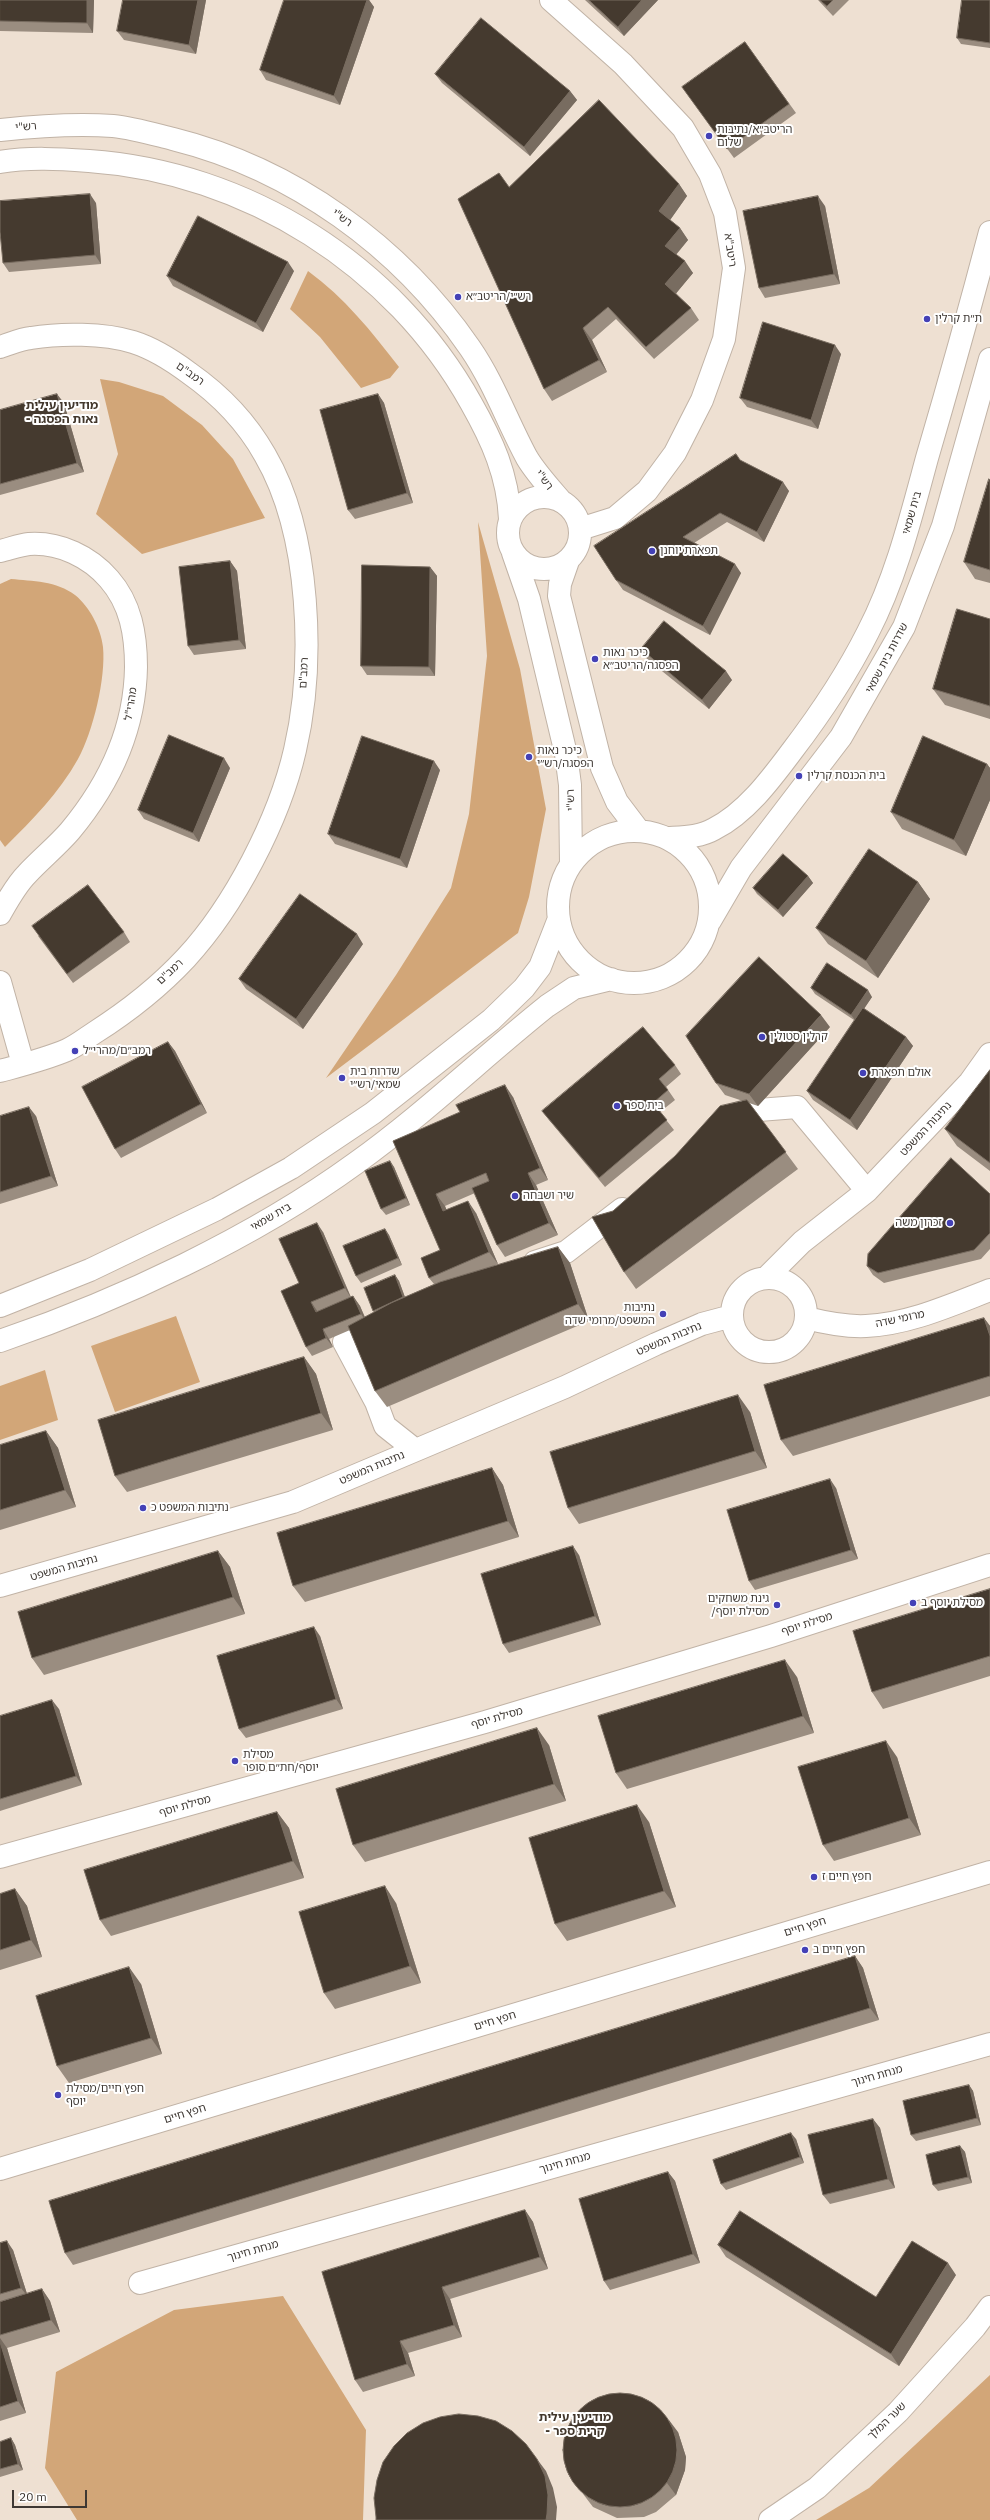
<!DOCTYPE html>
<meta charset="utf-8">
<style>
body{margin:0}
#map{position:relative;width:990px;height:2520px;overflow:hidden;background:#eee0d2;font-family:"IBM Plex Sans",sans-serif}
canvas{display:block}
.scale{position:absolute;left:12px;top:2490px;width:75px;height:18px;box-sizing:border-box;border:2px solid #3e3833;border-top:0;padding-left:5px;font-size:12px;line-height:14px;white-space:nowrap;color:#3e3833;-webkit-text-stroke:3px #fff;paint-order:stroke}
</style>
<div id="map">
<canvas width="990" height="2520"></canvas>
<div class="scale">20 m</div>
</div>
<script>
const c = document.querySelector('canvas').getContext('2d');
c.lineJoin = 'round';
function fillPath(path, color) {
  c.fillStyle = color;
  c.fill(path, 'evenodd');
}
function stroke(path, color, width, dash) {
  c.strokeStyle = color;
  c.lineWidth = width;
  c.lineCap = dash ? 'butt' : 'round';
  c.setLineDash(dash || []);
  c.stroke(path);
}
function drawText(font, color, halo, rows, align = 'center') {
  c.font = font + ' "IBM Plex Sans","Noto Sans Hebrew",sans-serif';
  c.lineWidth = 4;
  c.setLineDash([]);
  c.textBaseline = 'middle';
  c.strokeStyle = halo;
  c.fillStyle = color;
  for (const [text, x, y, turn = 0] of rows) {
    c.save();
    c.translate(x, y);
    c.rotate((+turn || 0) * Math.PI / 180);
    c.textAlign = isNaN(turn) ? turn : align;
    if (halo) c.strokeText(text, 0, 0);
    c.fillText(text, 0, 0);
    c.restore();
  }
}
const green = new Path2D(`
 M308 271C344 297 372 332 399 367L390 378 361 388 320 337 290 309Z
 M100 379 119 382 163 396 202 425 233 459 265 518 142 554 96 514 118 454Z
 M478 522 520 669 546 809 529 897 518 933 326 1078 396 975 451 888 469 814 487 656Z
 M11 579C32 581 57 581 75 595 90 607 101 629 103 647 106 678 93 732 78 759 59 793 32 820 5 847L0 840V584Z
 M176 1316 200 1382 115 1412 91 1346Z
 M45 1370 58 1420 0 1440V1386Z
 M283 2296 366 2430 363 2520H77L45 2468 56 2372 174 2310Z
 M990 2375V2520H816L869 2488Z`);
const minor = new Path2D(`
 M551 0 623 64 683 128 710 174 725 213 734 268 724 339 702 400 675 453 647 491 615 518 580 529
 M0 130C37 126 75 123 113 126 133 128 153 134 173 139 293 169 400 246 470 348 494 383 507 421 527 458 536 473 549 487 561 501
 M0 162C29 157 60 159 89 161 247 172 394 265 471 403 492 440 508 475 510 519
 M0 347C10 344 20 339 31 338 60 333 104 333 133 342 152 348 173 361 189 373 219 394 247 423 265 455 311 534 315 664 295 750 279 820 234 906 186 958 159 987 127 1012 94 1033 85 1039 76 1046 67 1050 46 1059 22 1065 0 1071
 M508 533a36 36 0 1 1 72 0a36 36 0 1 1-72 0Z
 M0 551C9 549 20 545 29 544 60 542 90 557 109 579 131 604 136 635 136 667 135 730 110 783 70 831 57 846 41 859 27 874 16 885 8 900 0 914
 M513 553 529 599 566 754 570 785 571 863
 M568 561 560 584 559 596 602 768 617 802 639 831
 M558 907a76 76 0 1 1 152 0a76 76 0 1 1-152 0Z
 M668 838C684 837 700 837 714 829 746 813 771 779 792 751 821 713 847 674 868 632 896 578 911 517 927 458 949 383 970 308 990 232
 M710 921 741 868 841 737 904 627 943 526 990 359
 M0 982 23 1064
 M727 1117 746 1111 797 1107 867 1191
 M535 1262 566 1252 622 1209
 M766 1278 802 1242 867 1191 970 1082 990 1054
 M732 1315a37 37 0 1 1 74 0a37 37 0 1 1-74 0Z
 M0 1306 90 1270 217 1209 291 1168 373 1113 491 1020 524 988 540 967 558 921
 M806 1318C826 1323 846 1327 866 1326 909 1324 951 1305 990 1290
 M380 1324 344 1342 376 1402 385 1426 414 1449
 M0 1341C120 1300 253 1238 356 1163 423 1115 482 1058 547 1006L574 988 611 979
 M0 1586 293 1502 565 1387 656 1344 702 1324 732 1316
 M0 1857 485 1722 771 1636 990 1565
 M0 2169 990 1872
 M140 2283 990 2044
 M770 2520 817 2488 898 2412 975 2327 990 2307`);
const wall = new Path2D(`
 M0 0H94L93 33 0 31Z
 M123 0H206L196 54 124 40 117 31Z
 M284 0H369L374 7 340 105 266 80 260 70Z
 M585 0H658L624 36Z
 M818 0H849L833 16Z
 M990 0V48L961 44 957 38Z
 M745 42 796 113 734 158 682 87Z
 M435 74 570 91 577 100 530 156 442 83Z
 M679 184 687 196 670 220 680 228 688 240 676 255 693 273 676 293 691 308 699 320 654 359 616 319 592 340 607 372 552 401 544 389 509 187Z
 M96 203 101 264 9 272 3 263Z
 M825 206 840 284 765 298 759 288Z
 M294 271 263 332 173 286 167 276Z
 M841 354 818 429 747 407 740 398Z
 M378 394 384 403 413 503 355 519 348 510Z
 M64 403 84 472 0 495V410Z
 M740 460 789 491 764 542 727 522 694 543 741 573 710 635 623 590 616 580Z
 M990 480V583L975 579 964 562Z
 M230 561 237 571 246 649 194 655 188 646Z
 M430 567 437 576 435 676 367 675 361 666Z
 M990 619V719L945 705 933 689Z
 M641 649 732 680 709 709 647 659Z
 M987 764 990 768V800L966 856 902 829 891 812Z
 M230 768 199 842 144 819 138 810Z
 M440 770 407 868 335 844 328 834Z
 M808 876 813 883 783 917 757 894 753 888Z
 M918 882 930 899 878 978 828 944 816 928Z
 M124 932 130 942 73 983 38 936Z
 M363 944 303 1029 246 989 239 979Z
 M811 988 872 997 864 1008 906 1037 913 1046 857 1130 813 1100 807 1091 854 1020 815 994Z
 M830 1027 758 1106 749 1103 798 1169 636 1289 624 1272 613 1211 743 1101 725 1095 716 1083Z
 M168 1042 175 1051 207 1113 121 1158 115 1149Z
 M675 1065 681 1074 666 1087 675 1100 660 1112 674 1130 605 1187 549 1120 542 1111Z
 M990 1070V1171L957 1146 945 1129Z
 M513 1097 548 1180 536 1185 558 1235 505 1257 497 1245 475 1193 445 1206 446 1210 476 1213 498 1264 493 1266 558 1247 570 1263 589 1321 387 1407 375 1391 350 1330 329 1339 333 1347 312 1356 306 1347 299 1283 323 1232 351 1297 353 1296 360 1306 365 1317 374 1312 373 1311 395 1275 399 1281 405 1297 434 1284 429 1278 440 1250 393 1141Z
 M0 1116H36L58 1186 0 1204Z
 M390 1161 394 1167 410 1205 386 1215 381 1209Z
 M990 1194V1249L981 1259 884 1283 873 1275 867 1266Z
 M385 1229 389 1235 402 1265 361 1283 356 1276Z
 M984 1318 990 1326V1396L793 1456 781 1440Z
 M304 1357 316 1374 333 1430 127 1492 115 1476Z
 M750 1412 767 1468 579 1524 568 1508Z
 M46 1431 58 1448 76 1507 0 1530V1445Z
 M492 1468 503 1485 519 1537 305 1602 293 1586Z
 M836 1488 858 1559 755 1590 749 1581Z
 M218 1551 230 1567 245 1614 44 1675 32 1658Z
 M579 1555 601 1625 509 1653 503 1644Z
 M990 1589V1676L883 1709 872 1692Z
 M320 1636 343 1709 246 1738 239 1729Z
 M797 1677 814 1733 627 1789 616 1773Z
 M59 1709 82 1785 0 1811V1716Z
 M549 1745 566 1801 365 1862 353 1845Z
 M897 1757 921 1835 834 1861 823 1845Z
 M277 1812 289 1828 304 1878 111 1936 100 1920Z
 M649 1822 676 1907 567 1941 555 1924Z
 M15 1889 27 1906 42 1957 0 1970V1894Z
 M396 1903 421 1983 335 2009 324 1993Z
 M855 1956 863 1968 879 2020 73 2265 65 2253Z
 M141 1984 162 2054 69 2083 57 2066Z
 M969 2085 973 2091 981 2125 916 2141 911 2135Z
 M873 2119 880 2128 895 2188 830 2204 823 2195Z
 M796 2139 804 2163 726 2190 721 2184Z
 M960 2146 965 2152 972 2183 938 2191 933 2185Z
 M668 2172 675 2181 700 2263 610 2290 604 2281Z
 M525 2210 533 2222 548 2269 450 2299 462 2337 408 2353 415 2376 363 2392 355 2380 322 2272Z
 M0 2243 13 2250 27 2294 42 2289 50 2301 60 2332 7 2348 26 2413 0 2421Z
 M718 2245 876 2297 956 2275 899 2366 726 2257Z
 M678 2432 686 2457 685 2470 676 2495 656 2512 644 2517 617 2518 593 2507 577 2486 568 2474Z
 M11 2438 15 2445 23 2470 0 2477V2442Z`);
const shadedWall = new Path2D(`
 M87 0H94L93 33 87 23Z
 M198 0H206L196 54 189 45Z
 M367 0H369L374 7 340 105 334 96Z
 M642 0H658L624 36 618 27Z
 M570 91 577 100 530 156 524 147Z
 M679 184 687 196 668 223 659 211Z
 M90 194 96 203 101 264 95 255Z
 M818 196 825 206 840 284 834 274Z
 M680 228 688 240 673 258 665 246Z
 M685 261 693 273 674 296 665 284Z
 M288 262 294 271 263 332 256 323Z
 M583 328 592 340 607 372 599 360Z
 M835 345 841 354 818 429 811 420Z
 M57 394 64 403 84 472 77 463Z
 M378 394 384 403 413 503 407 493Z
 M783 482 789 491 764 542 757 532Z
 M230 561 237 571 246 649 239 640Z
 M735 564 741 573 710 635 703 626Z
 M430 567 437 576 435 676 429 667Z
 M726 671 732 680 709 709 702 700Z
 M224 758 230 768 199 842 193 833Z
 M434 761 440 770 407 868 400 859Z
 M987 764 990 768V800L966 856 954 840Z
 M808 876 813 883 783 917 778 910Z
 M918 882 930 899 878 978 866 961Z
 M357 934 363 944 303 1029 296 1019Z
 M868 990 872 997 856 1021 851 1015Z
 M821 1015 830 1027 758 1106 749 1094Z
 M906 1037 913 1046 857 1130 850 1120Z
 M168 1042 175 1051 207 1113 201 1104Z
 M505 1085 513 1097 548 1180 540 1168Z
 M29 1107 36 1116 58 1186 51 1176Z
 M390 1161 394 1167 410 1205 406 1198Z
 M528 1173 536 1185 558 1235 549 1223Z
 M436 1194 445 1206 452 1223 443 1211Z
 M468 1201 476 1213 498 1264 489 1252Z
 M317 1223 323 1232 351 1298 345 1288Z
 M385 1229 389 1235 402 1265 398 1258Z
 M558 1247 570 1263 589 1321 578 1304Z
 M395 1275 399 1281 407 1303 403 1297Z
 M353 1296 360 1306 367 1323 361 1314Z
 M311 1302 318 1312H316Z
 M984 1318 990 1326V1336Z
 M323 1329 329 1339 333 1347 326 1338Z
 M304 1357 316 1374 333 1430 321 1413Z
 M738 1395 750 1412 767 1468 755 1451Z
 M46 1431 58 1448 76 1507 65 1490Z
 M492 1468 503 1485 519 1537 508 1521Z
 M830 1479 836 1488 858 1559 851 1550Z
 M573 1546 579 1555 601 1625 595 1616Z
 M218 1551 230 1567 245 1614 233 1597Z
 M314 1627 320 1636 343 1709 336 1699Z
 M785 1660 797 1677 814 1733 803 1716Z
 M52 1700 59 1709 82 1785 76 1776Z
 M537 1728 549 1745 566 1801 554 1784Z
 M886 1741 897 1757 921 1835 909 1818Z
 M637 1805 649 1822 676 1907 664 1891Z
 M277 1812 289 1828 304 1878 293 1861Z
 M385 1886 396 1903 421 1983 410 1966Z
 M15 1889 27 1906 42 1957 31 1940Z
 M855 1956 863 1968 879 2020 870 2008Z
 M129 1967 141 1984 162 2054 151 2038Z
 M969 2085 973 2091 981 2125 977 2118Z
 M873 2119 880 2128 895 2188 888 2179Z
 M791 2133 796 2139 804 2163 800 2157Z
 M960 2146 965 2152 972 2183 968 2177Z
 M668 2172 675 2181 700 2263 693 2254Z
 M525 2210 533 2222 548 2269 540 2257Z
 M7 2241 13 2250 28 2297 21 2288Z
 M948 2263 956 2275 899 2366 891 2354Z
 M442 2287 450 2299 462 2337 454 2325Z
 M42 2289 50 2301 60 2332 51 2320Z
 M0 2338 7 2348 26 2413 18 2401 0 2342Z
 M400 2341 408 2353 415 2376 407 2364Z
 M669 2420 678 2432 686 2457 685 2470 676 2495 667 2483Z
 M11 2438 15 2445 23 2470 18 2464Z
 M537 2459 546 2471 553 2488 557 2507 556 2520H546Z`);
const building = new Path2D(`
 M0 0H87V23L0 21Z
 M123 0H198L189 45 117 31Z
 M284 0H367L334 96 260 70Z
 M589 0H642L618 27Z
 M820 0H833L827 6Z
 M962 0H990V43L957 38Z
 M481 18 570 91 524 147 435 74Z
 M745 42 789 104 727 149 682 87Z
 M599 100 679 184 659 211 680 228 665 246 685 261 665 284 691 308 646 347 608 307 583 328 599 360 544 389 458 199 499 173 509 187Z
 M90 194 95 255 3 263 0 232V201Z
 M818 196 834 274 759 288 743 211Z
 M198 216 288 262 256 323 167 276Z
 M763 322 835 345 811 420 740 398Z
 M57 394 77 463 0 484V410Z
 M378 394 407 493 348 510 320 410Z
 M736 454 740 460 783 482 757 532 720 513 683 537 735 564 703 626 616 580 594 546Z
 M989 479 990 480V570L964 562Z
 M230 561 239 640 188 646 179 567Z
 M362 565 430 567 429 667 361 666Z
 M957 609 990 619V706L933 689Z
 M664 621 726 671 702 700 641 649Z
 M169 735 224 758 193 833 138 810Z
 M362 736 434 761 400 859 328 834Z
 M923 736 987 764 954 840 891 812Z
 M869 849 918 882 866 961 816 928Z
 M783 854 808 876 778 910 753 888Z
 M88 885 124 932 67 974 32 926Z
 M300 894 357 934 296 1019 239 979Z
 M759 957 821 1015 749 1094 716 1083 686 1036Z
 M827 963 868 990 851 1015 811 988Z
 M863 1008 906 1037 850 1120 807 1091Z
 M643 1027 675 1065 659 1079 668 1090 653 1103 667 1120 599 1178 542 1111Z
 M168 1042 201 1104 115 1149 82 1087Z
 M990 1070V1163L945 1129Z
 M505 1085 540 1168 528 1173 549 1223 497 1245 472 1188 489 1181 486 1173 436 1194 443 1211 468 1201 489 1252 429 1278 421 1258 440 1250 393 1141 460 1112 456 1105Z
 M747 1100 786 1152 624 1272 592 1217 613 1211 675 1156 720 1106Z
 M29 1107 51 1176 0 1192V1116Z
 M951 1158 990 1194V1233L974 1250 878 1273 867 1266 868 1254Z
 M390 1161 406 1198 381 1209 365 1171Z
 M317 1223 345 1288 311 1302 316 1312 353 1296 361 1314 323 1329 326 1338 306 1347 281 1291 299 1283 279 1239Z
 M385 1229 398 1258 356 1276 343 1246Z
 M558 1247 578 1304 375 1391 348 1326 391 1303 440 1282Z
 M395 1275 403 1297 373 1311 364 1288Z
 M984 1318 990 1336V1376L781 1440 764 1385Z
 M304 1357 321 1413 115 1476 98 1420Z
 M738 1395 755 1451 568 1508 550 1452Z
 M46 1431 65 1490 0 1510V1445Z
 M492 1468 508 1521 293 1586 277 1533Z
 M830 1479 851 1550 749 1581 727 1510Z
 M573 1546 595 1616 503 1644 481 1574Z
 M218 1551 233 1597 32 1658 18 1612Z
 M990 1589V1656L872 1692 853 1631Z
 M314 1627 336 1699 239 1729 217 1656Z
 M785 1660 803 1716 616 1773 598 1716Z
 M52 1700 76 1776 0 1799V1716Z
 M537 1728 554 1784 353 1845 336 1789Z
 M886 1741 909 1818 823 1845 798 1767Z
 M637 1805 664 1891 555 1924 529 1838Z
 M277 1812 293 1861 100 1920 84 1870Z
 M385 1886 410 1966 324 1993 299 1912Z
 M15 1889 31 1940 0 1950V1894Z
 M855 1956 870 2008 65 2253 49 2201Z
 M129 1967 151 2038 57 2066 36 1996Z
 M969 2085 977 2118 911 2135 903 2101Z
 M873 2119 888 2179 823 2195 808 2135Z
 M791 2133 800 2157 721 2184 713 2160Z
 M960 2146 968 2177 933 2185 926 2155Z
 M668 2172 693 2254 604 2281 579 2199Z
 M525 2210 540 2257 442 2287 454 2325 400 2341 407 2364 355 2380 322 2272Z
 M740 2211 876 2297 912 2241 948 2263 891 2354 718 2245Z
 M7 2241 21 2288 0 2294V2243Z
 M42 2289 51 2320 0 2335V2302Z
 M0 2342 18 2401 0 2407Z
 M563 2450a57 57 0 1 1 114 0a57 57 0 1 1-114 0Z
 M459 2414 478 2416 496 2421 512 2431 526 2444 537 2459 545 2476 548 2495 547 2514 546 2520H376V2517L374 2498 377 2480 383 2462 394 2446 407 2433 423 2423 440 2417Z
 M11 2438 18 2464 0 2469V2442Z`);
const markers = [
 [709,136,4,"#4441b6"],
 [458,297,4,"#4441b6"],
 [927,319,4,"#4441b6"],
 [652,551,4,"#4441b6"],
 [595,659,4,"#4441b6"],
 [529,757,4,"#4441b6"],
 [799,776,4,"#4441b6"],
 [762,1037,4,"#4441b6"],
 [75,1051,4,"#4441b6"],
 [863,1073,4,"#4441b6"],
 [342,1078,4,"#4441b6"],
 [617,1106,4,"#4441b6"],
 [515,1196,4,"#4441b6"],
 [950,1223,4,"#4441b6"],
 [663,1314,4,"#4441b6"],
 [143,1508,4,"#4441b6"],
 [913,1603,4,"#4441b6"],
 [777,1605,4,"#4441b6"],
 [235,1761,4,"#4441b6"],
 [814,1877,4,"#4441b6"],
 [805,1950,4,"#4441b6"],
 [58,2095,4,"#4441b6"]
];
const streetNames = [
 ["רש\"י",26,127,-5],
 ["רש\"י",342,218,36],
 ["ריטב\"א",730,250,82],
 ["רמב\"ם",190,374,35],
 ["רש\"י",544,480,53],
 ["בית שמאי",912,513,-74],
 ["שדרות בית שמאי",887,658,-62],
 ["רמב\"ם",304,673,-87],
 ["מהרי\"ל",131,704,-81],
 ["רש\"י",571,800,-92],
 ["רמב\"ם",170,972,-43],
 ["נתיבות המשפט",926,1129,-47],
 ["בית שמאי",271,1217,-30],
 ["מרומי שדה",900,1319,-12],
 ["נתיבות המשפט",669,1339,-23],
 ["נתיבות המשפט",372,1468,-23],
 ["נתיבות המשפט",64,1568,-16],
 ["מסילת יוסף",807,1624,-18],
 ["מסילת יוסף",497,1718,-16],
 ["מסילת יוסף",185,1806,-16],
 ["חפץ חיים",805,1927,-17],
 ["חפץ חיים",495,2021,-17],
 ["מנחת חינוך",877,2076,-16],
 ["חפץ חיים",185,2114,-17],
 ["מנחת חינוך",565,2163,-16],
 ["מנחת חינוך",253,2251,-16],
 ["שער המלך",887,2421,-44]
];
const poiNames = [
 ["הריטב״א/נתיבות",717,130],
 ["שלום",717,143],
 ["רש״י/הריטב״א",466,297],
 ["ת״ת קרלין",935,319],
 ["תפארת יוחנן",660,551],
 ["כיכר נאות",603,653],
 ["הפסגה/הריטב״א",603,666],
 ["כיכר נאות",537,751],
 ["הפסגה/רש״י",537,764],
 ["בית הכנסת קרלין",807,776],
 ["קרלין סטולין",770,1037],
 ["רמב״ם/מהרי״ל",83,1051],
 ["שדרות בית",350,1072],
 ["שמאי/רש״י",350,1085],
 ["אולם תפארת",871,1073],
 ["בית ספר",625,1106],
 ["שיר ושבחה",523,1196],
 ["זכרון משה",942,1223,"right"],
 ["נתיבות",655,1308,"right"],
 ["המשפט/מרומי שדה",655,1321,"right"],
 ["נתיבות המשפט כ",151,1508],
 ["גינת משחקים",769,1599,"right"],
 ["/מסילת יוסף",769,1612,"right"],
 ["מסילת יוסף ב",921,1603],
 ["מסילת",243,1755],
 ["יוסף/חת״ם סופר",243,1768],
 ["חפץ חיים ז",822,1877],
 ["חפץ חיים ב",813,1950],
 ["חפץ חיים/מסילת",66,2089],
 ["יוסף",66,2102]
];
const neighbourhoodNames = [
 ["מודיעין עילית",62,406],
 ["- נאות הפסגה",62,420],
 ["מודיעין עילית",575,2418],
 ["- קרית ספר",575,2432]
];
fillPath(green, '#d2a678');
stroke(minor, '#c1b3a6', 24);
stroke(minor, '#fff', 22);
fillPath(wall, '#9a8d80');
fillPath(shadedWall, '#786c60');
fillPath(building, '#453a2f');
stroke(building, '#786c60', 1);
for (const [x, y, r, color] of markers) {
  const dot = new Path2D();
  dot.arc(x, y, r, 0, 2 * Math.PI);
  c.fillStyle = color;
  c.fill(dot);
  stroke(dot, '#fff', 1.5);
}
drawText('11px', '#3e3833', '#fff', streetNames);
drawText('11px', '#3e3833', '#fff', poiNames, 'left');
drawText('bold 12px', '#42372c', '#fff', neighbourhoodNames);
</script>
